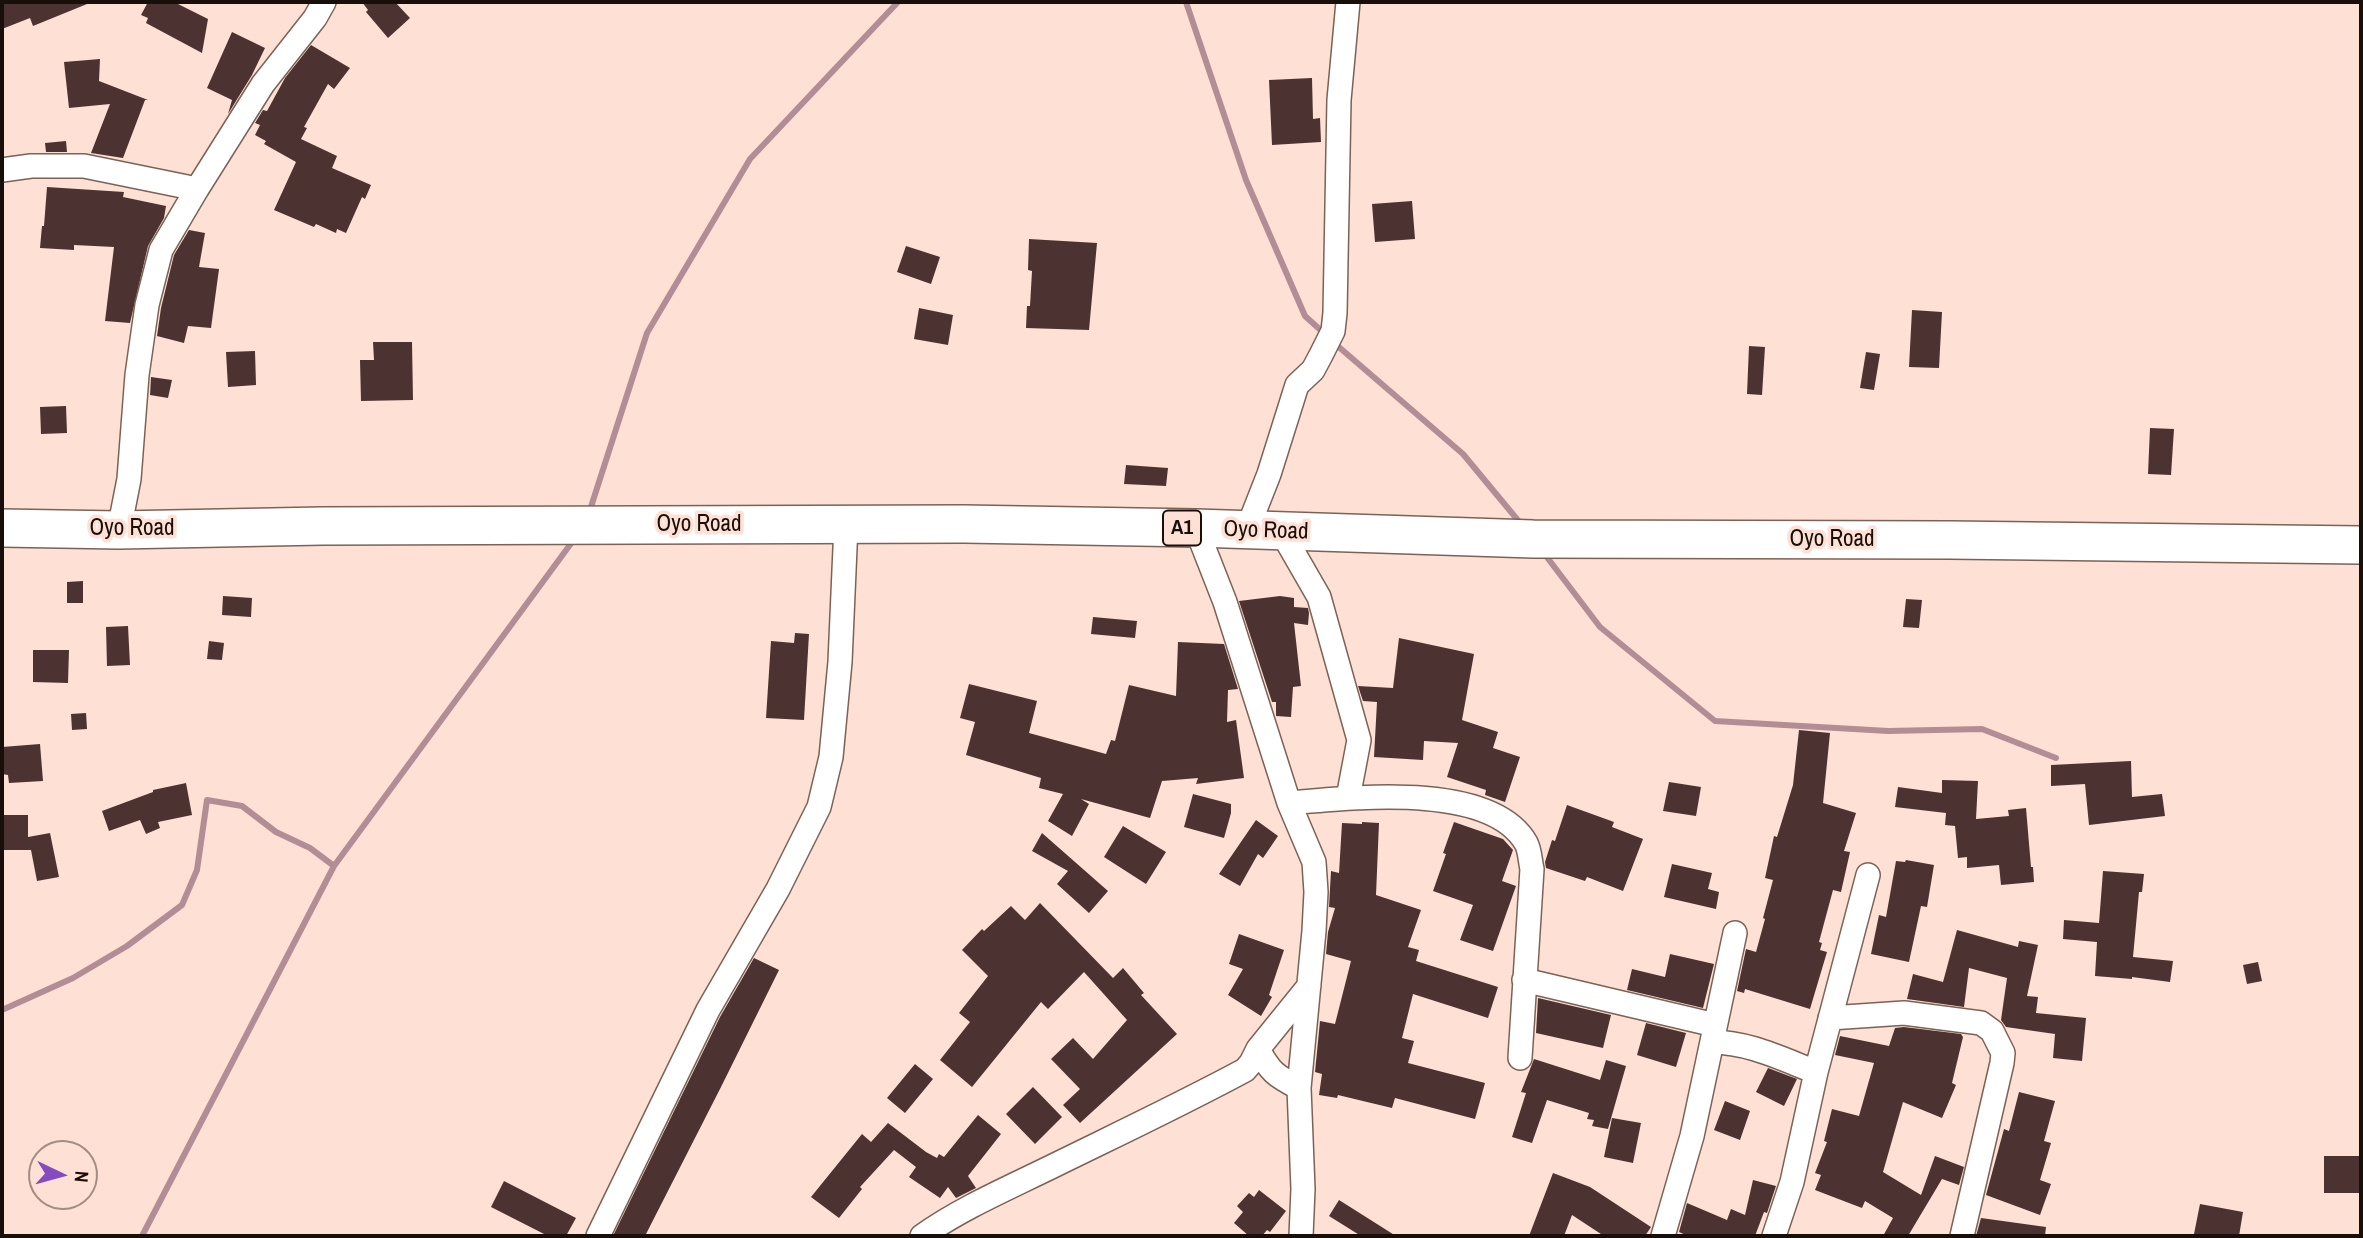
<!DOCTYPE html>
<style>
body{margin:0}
#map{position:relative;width:2363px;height:1238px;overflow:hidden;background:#fee0d4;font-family:"Archivo Narrow",sans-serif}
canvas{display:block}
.frame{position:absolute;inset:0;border:4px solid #180e0a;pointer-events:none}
.north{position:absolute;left:28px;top:1140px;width:70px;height:70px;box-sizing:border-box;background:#fee0d4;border:2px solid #a28c83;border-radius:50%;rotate:95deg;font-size:19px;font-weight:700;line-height:28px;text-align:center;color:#180e0a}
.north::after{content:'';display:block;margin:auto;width:24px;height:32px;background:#874bc1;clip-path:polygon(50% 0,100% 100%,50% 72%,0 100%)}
</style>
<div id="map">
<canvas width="2363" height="1238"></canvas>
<div class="frame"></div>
<div class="north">N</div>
</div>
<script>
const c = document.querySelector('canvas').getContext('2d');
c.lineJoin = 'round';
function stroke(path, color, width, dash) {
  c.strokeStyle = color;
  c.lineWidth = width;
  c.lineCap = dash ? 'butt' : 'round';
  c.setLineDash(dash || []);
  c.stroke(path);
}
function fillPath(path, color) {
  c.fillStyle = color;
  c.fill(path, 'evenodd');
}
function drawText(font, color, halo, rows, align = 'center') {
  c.font = font + ' "Archivo Narrow",sans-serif';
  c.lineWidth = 7;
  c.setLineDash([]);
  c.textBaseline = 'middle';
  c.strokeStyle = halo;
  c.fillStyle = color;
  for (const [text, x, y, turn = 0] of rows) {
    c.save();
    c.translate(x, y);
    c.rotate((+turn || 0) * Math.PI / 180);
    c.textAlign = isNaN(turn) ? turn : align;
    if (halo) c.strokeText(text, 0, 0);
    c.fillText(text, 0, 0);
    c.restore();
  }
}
const stream = new Path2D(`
 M1186 2 1246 180 1305 316 1326 335
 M1333 342 1463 454 1521 524
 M589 513 647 333 750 159 898 2
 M1543 552 1600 627 1715 721 1888 731 1982 729 2056 758
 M2 1010 73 978 127 946 182 905 197 870 207 800 242 806 276 832 310 848 334 866
 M142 1236 334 866 575 538`);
const building = new Path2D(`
 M2 2H92L33 26 30 18 2 29Z
 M148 2H174L208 19 202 53 146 23 148 18 141 15Z
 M362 2H395L410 18 388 38 366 12 368 10Z
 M232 32 265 48 252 75 228 114 232 100 207 88Z
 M311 45 350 68 334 89 328 84 304 127 307 128 301 139 337 156 332 168 371 185 365 199 362 197 346 233 337 229 336 233 316 224 314 227 274 210 296 162 264 144 266 141 255 135 260 125 255 123 263 110 267 111 285 78Z
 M100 59 99 81 148 100H145L123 158 91 153 110 104 69 108 64 62Z
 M1312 78 1313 119 1320 118 1321 142 1272 145 1269 80Z
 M66 141 67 152H46L45 143Z
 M47 187 124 192 123 197 166 206 164 218 148 246 130 323 105 321 114 247 74 245V250L40 248 42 226H44Z
 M1412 201 1415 239 1375 242 1372 204Z
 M189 230 205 233 199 267 219 269 211 328 188 326 184 343 157 336 161 308 174 255Z
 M1029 239 1097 243 1089 330 1026 328 1027 306H1030L1032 271 1028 270Z
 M906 246 940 257 931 284 897 272Z
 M919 308 953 315 948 345 914 339Z
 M1912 310 1942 312 1939 368 1909 367Z
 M373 342H412L413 400 361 401 360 360H374Z
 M1749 346 1765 347 1762 395 1747 394Z
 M255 351 256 385 228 387 226 352Z
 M1866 352 1880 354 1874 390 1860 388Z
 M151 377 172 380 168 398 150 395Z
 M66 406 67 433 41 434 40 407Z
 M2150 428 2174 429 2171 475 2148 474Z
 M1126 465 1168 468 1166 486 1124 484Z
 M83 581V603H67V582Z
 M223 596 252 598 251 617 222 615Z
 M1280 596 1294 598V607L1308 608 1309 613 1308 625 1294 623 1301 686 1293 687 1291 717 1276 716V702H1272L1239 601Z
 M1906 599 1922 600 1919 628 1903 627Z
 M1093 617 1137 621 1135 638 1091 634Z
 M128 626 130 665 107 666 106 627Z
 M795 633 809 634 804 720 766 718 771 641 794 643Z
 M1399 638 1474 654 1462 720 1498 732 1493 748 1520 757 1505 802 1485 795 1486 790 1447 777 1458 743 1424 741 1423 760 1374 757 1377 702 1363 701 1358 686 1393 688Z
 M209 641 224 643 222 660 207 659Z
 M1178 642 1224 644 1238 689 1228 690 1227 722 1236 720 1244 778 1196 784 1198 778 1162 781 1150 818 1081 799 1089 804 1072 836 1048 821 1063 794 1039 788 1041 778 966 755 975 722 960 718 969 684 1037 701 1029 733 1106 754 1111 740 1115 741 1129 685 1176 696Z
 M33 650H69L68 683 33 682Z
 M86 713 87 729 72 730 71 714Z
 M1799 730 1830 733 1823 803 1856 813 1844 851 1850 852 1841 892 1833 890 1819 942 1822 943 1820 950 1827 952 1810 1009 1745 989 1744 993 1737 991 1746 949 1756 952 1765 919 1763 918 1773 880 1765 878 1774 836 1777 837 1793 785Z
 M40 744 43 781 9 783 8 775 2 774V747Z
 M2131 761 2132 797 2162 794 2165 816 2089 825 2085 784 2051 786V765Z
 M1942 780 1978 781 1976 819 2009 816 2008 810 2026 808 2031 867H2033L2034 882 2001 885 1999 865 1967 868V857L1958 858 1955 826 1945 825 1946 813 1895 807 1898 787 1942 793Z
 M1669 782 1701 787 1696 816 1663 811Z
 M186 783 192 815 158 822 160 828 146 834 140 820 109 831 102 811 153 792V790Z
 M1193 794 1231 804V813L1224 838 1184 827Z
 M1567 805 1614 822 1612 827 1643 839 1623 891 1587 877 1585 881 1546 868 1545 862 1552 840 1555 841Z
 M2 815H28V837L50 833 59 877 37 881 31 850H2Z
 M1256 820 1278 836 1263 858 1258 854 1240 886 1219 874Z
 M1362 822 1379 823 1376 895 1421 910 1408 947 1419 950 1416 961 1498 987 1488 1018 1413 994 1402 1038 1414 1041 1408 1063 1485 1083 1475 1119 1395 1098 1392 1108 1338 1095 1337 1098 1319 1095 1322 1074 1315 1072 1320 1021 1335 1024 1351 961 1326 954 1328 932 1335 908 1329 907 1331 871 1339 873 1342 823 1362 824Z
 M1454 822 1503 839 1513 850 1502 881 1516 886 1493 951 1460 940 1473 905 1433 891 1446 854 1443 853Z
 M1123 826 1166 852 1146 884 1104 857Z
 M1042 833 1108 891 1089 913 1057 884 1068 871 1032 851Z
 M1906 860 1934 865 1927 907 1921 906 1909 962 1871 954 1879 915 1886 917 1896 861 1905 862Z
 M1672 864 1712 873 1708 889 1719 892 1716 909 1664 897Z
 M2103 871 2144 874 2142 892H2139L2133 957 2173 961 2170 982 2132 977V979L2095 976 2097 942 2063 939 2064 920 2099 923Z
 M1040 903 1113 978 1123 968 1144 993 1141 995 1177 1034 1080 1123 1063 1105 1080 1089 1051 1059 1073 1038 1093 1059 1127 1020 1084 972 1048 1009 1041 1002 972 1087 940 1060 970 1022 959 1013 988 976 962 950 982 929 984 931 1011 906 1025 920Z
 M1957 930 2018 947 2019 941 2038 945 2027 996 2038 997 2036 1013 2086 1018 2082 1061 2053 1058 2055 1034 2006 1027 2001 1020 2007 978 1969 968 1964 1007 1907 999 1913 974 1943 982Z
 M1239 934 1284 950 1269 995 1272 997 1261 1016 1228 995 1243 969 1229 964Z
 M1670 954 1714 964 1703 1008 1627 990 1632 969 1665 977Z
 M754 958 779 970 721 1087 645 1236H613L720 1017Z
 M2258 962 2262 981 2247 984 2243 965Z
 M1538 998 1611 1015 1603 1048 1536 1033Z
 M1646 1023 1686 1033 1676 1067 1637 1055Z
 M1904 1027 1961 1034 1963 1037 1952 1083 1956 1085 1942 1118 1903 1102 1883 1172 1921 1195 1935 1156 1964 1167 1959 1185 1942 1179 1908 1236H1883L1893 1218 1865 1201 1862 1208 1815 1190 1821 1175 1815 1173 1827 1142 1824 1141 1832 1109 1859 1116 1874 1063 1835 1055 1840 1036 1889 1046 1895 1028Z
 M1534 1059 1600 1080 1606 1060 1626 1066 1608 1129 1592 1126 1594 1120 1587 1119 1589 1113 1547 1100 1532 1143 1512 1137 1526 1093 1521 1092Z
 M915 1064 933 1079 905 1113 887 1098Z
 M1768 1068 1797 1079 1784 1106 1756 1092Z
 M1033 1087 1062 1117 1035 1144 1006 1114Z
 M2019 1092 2055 1101 2044 1141 2051 1143 2040 1180 2051 1184 2040 1215 1986 1195 2004 1129 2009 1131Z
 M1725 1101 1750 1111 1740 1140 1714 1130Z
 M978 1115 1001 1134 968 1176 976 1188 956 1198 948 1187 940 1198 909 1177 916 1167 894 1150 860 1187 862 1189 839 1218 811 1197 862 1134 871 1142 888 1123 926 1152 937 1158 939 1154 944 1157Z
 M1612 1118 1641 1123 1633 1163 1604 1157Z
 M2324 1156H2361V1193H2324Z
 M1553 1173 1590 1187 1651 1227 1645 1236H1604L1572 1215 1564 1236H1529Z
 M1753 1180 1776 1186 1767 1213 1764 1212 1755 1236H1688L1679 1232 1687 1203 1727 1220 1731 1209 1745 1215Z
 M504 1181 576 1218 566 1236H548L491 1207Z
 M1259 1190 1286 1211 1270 1232 1267 1230 1262 1236H1249L1234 1223 1243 1212 1237 1206 1249 1193 1254 1197Z
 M1339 1200 1396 1236H1361L1329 1216Z
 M2200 1204 2243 1212 2239 1236 2194 1234Z
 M1981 1218 2046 1227 2045 1236H1976Z`);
const minor = new Path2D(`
 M2 170 31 166H84L197 189 161 250 147 305 137 375 129 479 119 530
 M197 189 263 84 315 18 324 2
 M1196 528 1225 602 1289 803 1314 862 1316 892 1314 931 1299 1088 1303 1189 1301 1236
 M1247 530 1269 474 1297 385 1313 370 1321 355 1333 331 1335 313 1339 100 1348 2
 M1281 531 1319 597 1359 740 1348 798
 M1289 803C1349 798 1490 781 1526 843 1530 850 1530 861 1532 869L1520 1058
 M1524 980 1715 1025
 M1830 1018 1904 1013 1981 1023 1992 1031 2003 1053 2002 1063 1962 1236
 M1712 1042C1748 1042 1782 1059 1816 1072
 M1258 1049C1270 1072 1276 1076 1299 1088
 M598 1236 708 1010 778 889 819 807 831 757 840 662 846 525
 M922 1236C960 1209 1006 1189 1049 1168 1114 1136 1180 1105 1245 1070L1251 1063 1258 1049 1309 986
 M1663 1236 1692 1136 1735 933
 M1774 1236 1792 1182 1816 1072 1868 875`);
const trunk = new Path2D(`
 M2 528 119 530 322 526 964 524 1196 528 1533 539 1949 540 2361 545`);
const shields = [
 [1182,528,38]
];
const shieldNames = [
 ["A1",1182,528]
];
const streetNames = [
 ["Oyo Road",699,525],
 ["Oyo Road",132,529],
 ["Oyo Road",1266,531,2],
 ["Oyo Road",1832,540]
];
stroke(stream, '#b38d95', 6);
fillPath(building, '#4c3331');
stroke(minor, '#7b6257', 26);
stroke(trunk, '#7b6257', 40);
stroke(minor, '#fff', 23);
stroke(trunk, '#fff', 37);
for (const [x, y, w] of shields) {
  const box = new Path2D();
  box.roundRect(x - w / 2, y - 17.5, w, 35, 5);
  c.fillStyle = '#fee0d4';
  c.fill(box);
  stroke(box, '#180e0a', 2);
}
drawText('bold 21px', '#180e0a', null, shieldNames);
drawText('23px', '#180e0a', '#fee0d4', streetNames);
</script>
